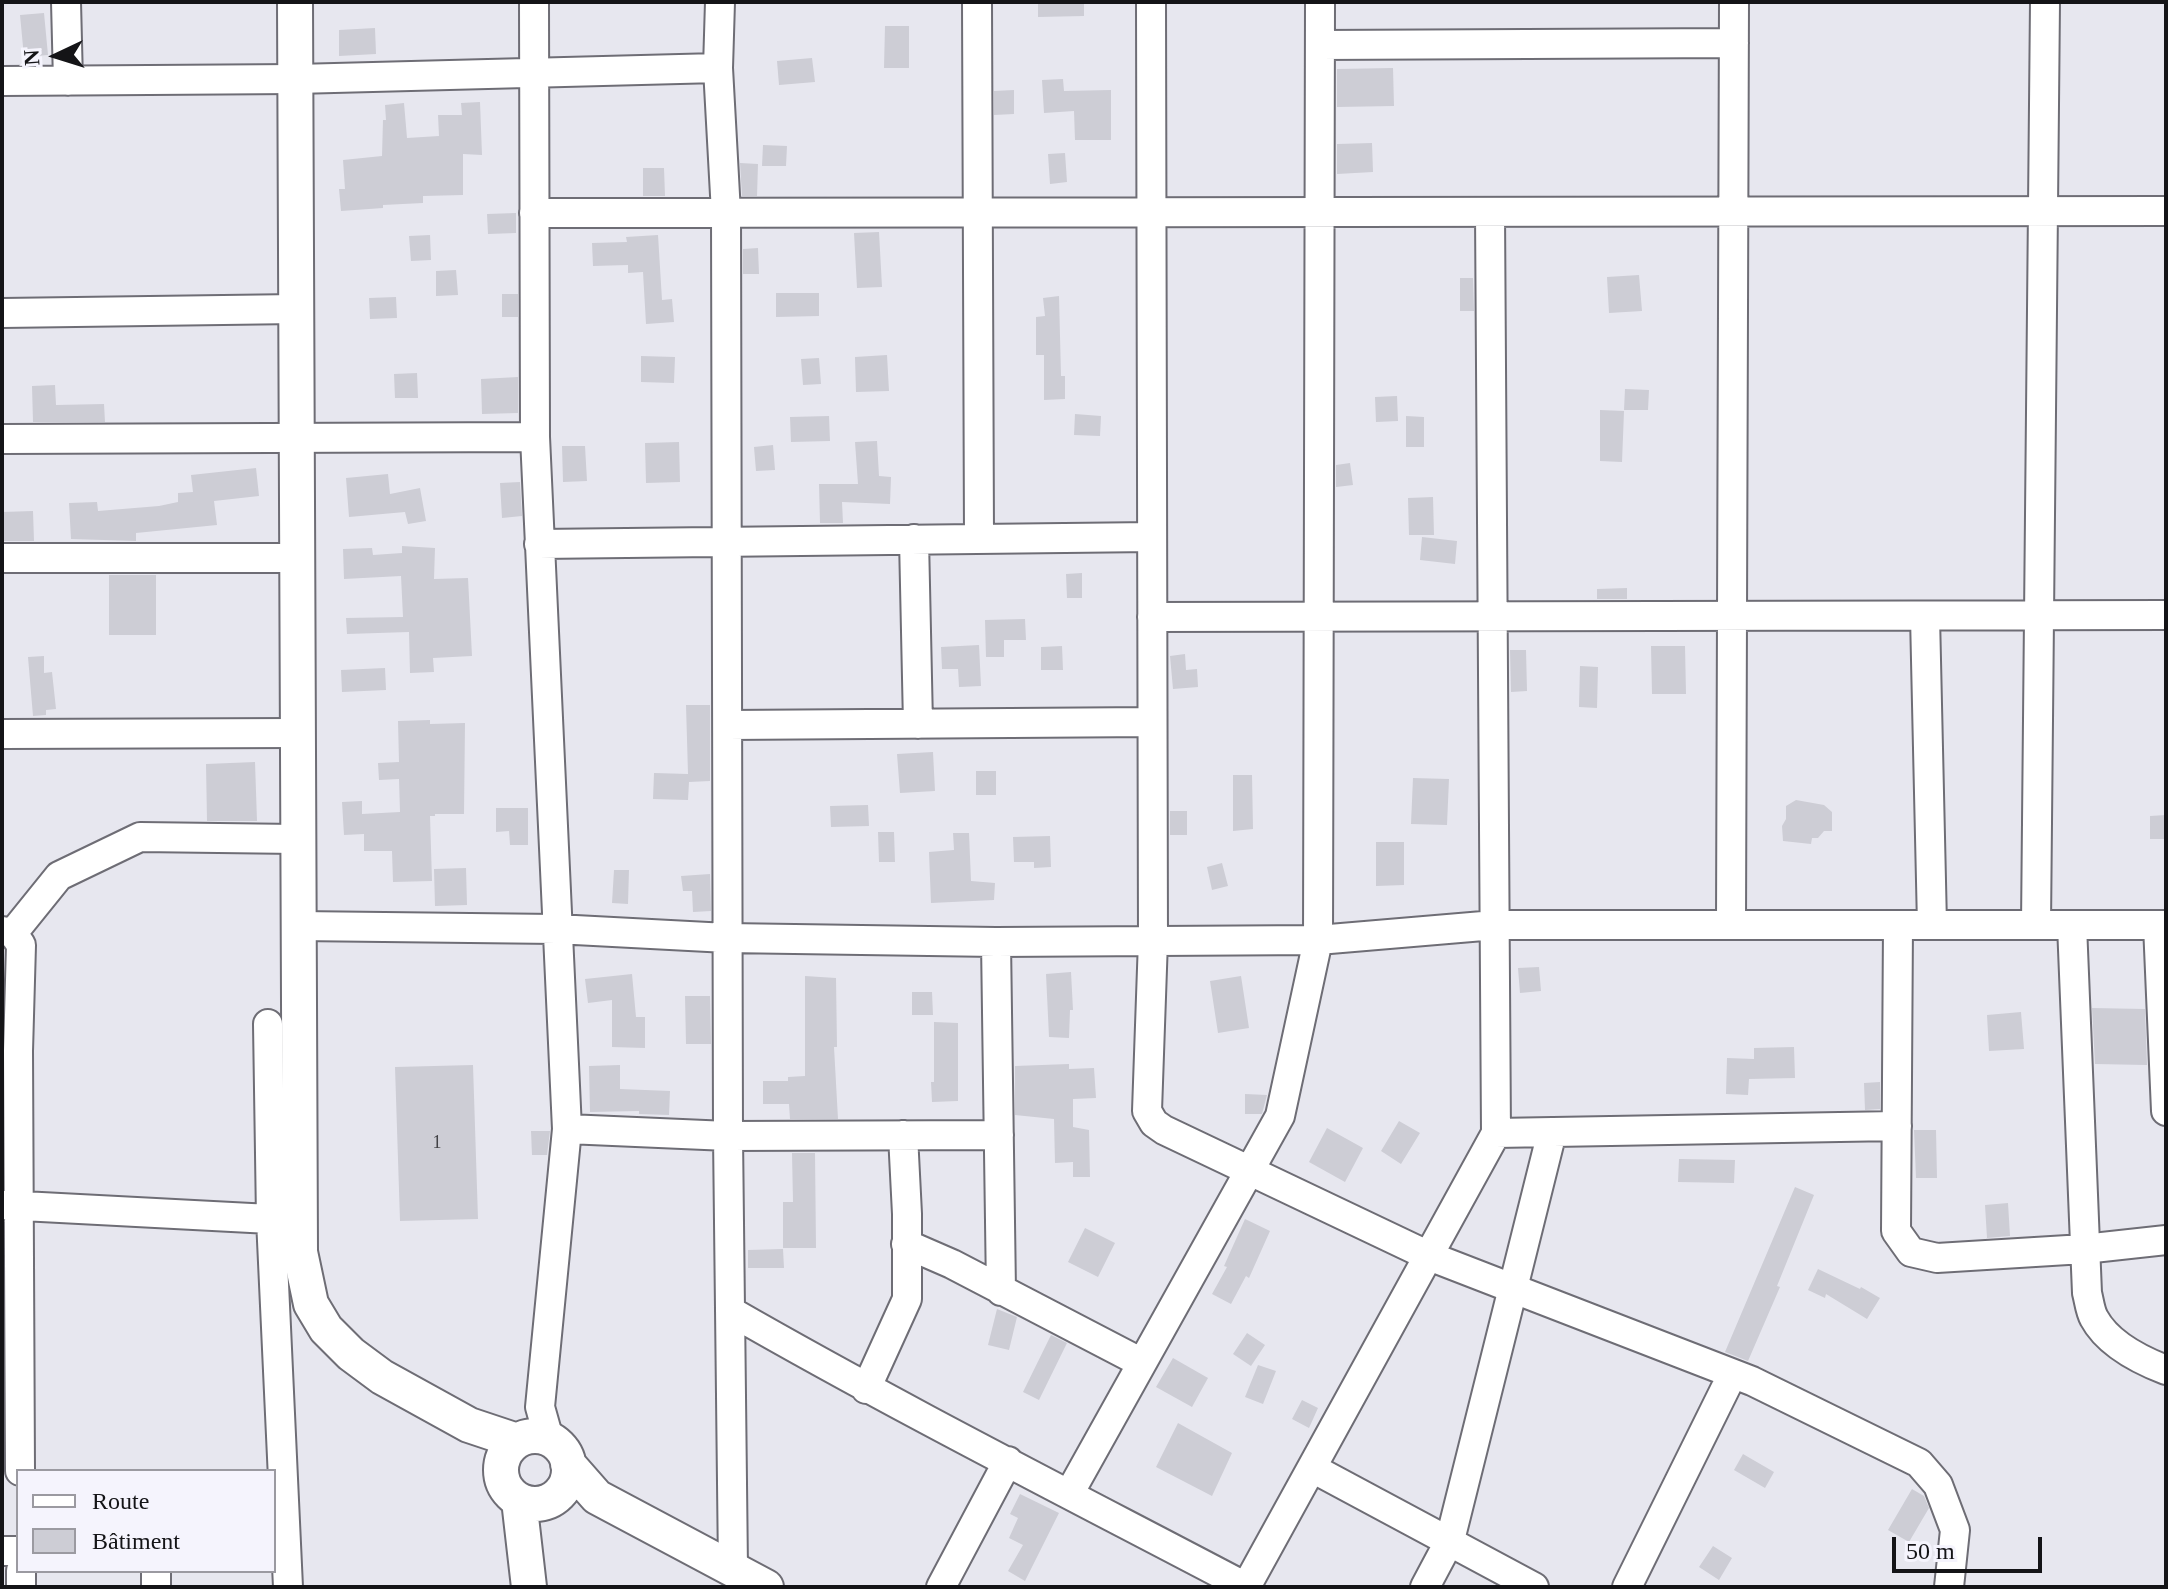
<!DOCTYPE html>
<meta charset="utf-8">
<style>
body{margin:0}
#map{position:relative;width:2168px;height:1589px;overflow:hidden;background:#e7e7ef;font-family:"Times New Roman",serif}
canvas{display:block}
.frame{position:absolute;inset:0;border:4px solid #141417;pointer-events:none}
.legend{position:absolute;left:16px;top:1469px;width:260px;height:104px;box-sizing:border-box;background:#f5f4fd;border:2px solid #9b9aa1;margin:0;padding:10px 14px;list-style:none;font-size:24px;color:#141417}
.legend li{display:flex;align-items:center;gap:16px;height:40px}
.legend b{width:40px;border:2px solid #9b9aa1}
.north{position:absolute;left:16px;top:16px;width:80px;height:80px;-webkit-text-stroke:6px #f5f4fd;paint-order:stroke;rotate:266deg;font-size:22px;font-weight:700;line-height:32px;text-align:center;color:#141417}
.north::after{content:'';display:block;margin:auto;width:28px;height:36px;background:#141417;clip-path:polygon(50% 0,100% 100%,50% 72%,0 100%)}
.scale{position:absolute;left:1892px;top:1537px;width:150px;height:36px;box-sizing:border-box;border:4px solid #141417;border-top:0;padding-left:10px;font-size:24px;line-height:28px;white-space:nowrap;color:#141417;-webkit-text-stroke:6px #f5f4fd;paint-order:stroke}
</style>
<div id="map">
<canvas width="2168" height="1589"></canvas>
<div class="frame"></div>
<ul class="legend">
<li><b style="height:10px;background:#fff"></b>Route</li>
<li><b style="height:22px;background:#cdcdd5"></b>Bâtiment</li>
</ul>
<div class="north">N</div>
<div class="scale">50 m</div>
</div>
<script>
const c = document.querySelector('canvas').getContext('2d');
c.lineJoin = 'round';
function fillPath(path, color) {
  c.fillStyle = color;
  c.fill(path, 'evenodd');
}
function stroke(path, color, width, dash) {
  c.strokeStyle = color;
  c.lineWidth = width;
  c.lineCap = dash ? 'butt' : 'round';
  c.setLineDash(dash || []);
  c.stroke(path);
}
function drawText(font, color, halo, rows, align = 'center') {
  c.font = font + ' "Times New Roman",serif';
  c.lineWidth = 8;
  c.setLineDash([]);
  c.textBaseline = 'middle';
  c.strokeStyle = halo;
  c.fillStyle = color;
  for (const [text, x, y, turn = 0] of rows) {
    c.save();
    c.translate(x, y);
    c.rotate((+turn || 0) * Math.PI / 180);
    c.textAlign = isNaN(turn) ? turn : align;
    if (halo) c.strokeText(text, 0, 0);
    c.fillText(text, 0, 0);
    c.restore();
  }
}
const building = new Path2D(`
 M1038 2H1084V16L1038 17Z
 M44 13 48 55 24 57 20 15Z
 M885 26H909V68H884Z
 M375 28 376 54 339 56V30Z
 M812 58 815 82 779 85 777 61Z
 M1393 68 1394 106 1337 107V69Z
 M1063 79 1064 91 1111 90V140H1075L1074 111 1044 113 1042 80Z
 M1014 90V114L994 115V91Z
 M480 102 482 155 463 154V195L423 196V203L383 205V208L341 211 339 189H345L343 160 382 156 383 120H386L385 105 404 103 407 138 439 136 438 115H462L461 103Z
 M1372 143 1373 172 1337 174V144Z
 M763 145 787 146 786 166H762Z
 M1065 153 1067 182 1050 184 1048 154Z
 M740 163 758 164 757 196H742Z
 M643 168H664L665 196H643Z
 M516 213V233L488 234 487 214Z
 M879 232 882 287 857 288 854 233Z
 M430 235 431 260 411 261 409 236Z
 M658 235 662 300 672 299 674 322 646 324 643 272 628 273V265L593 266 592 243 627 242 626 237Z
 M758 248 759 274H743V249Z
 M456 270 458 295 436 296V271Z
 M1639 275 1642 311 1609 313 1607 277Z
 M1460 278H1473L1474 311H1460Z
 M776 293H819V316L776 317Z
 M502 294H518V317H502Z
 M1059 296 1061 376H1065V399L1044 400V355H1036V317L1045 316 1043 298Z
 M396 297 397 318 370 319 369 298Z
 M887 355 889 391 856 392 855 357Z
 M641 356 675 357 674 383 641 382Z
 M819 358 821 384 803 385 801 359Z
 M417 373 418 398H395L394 374Z
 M518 377V413L482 414 481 379Z
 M55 385 56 405 104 404 105 422H33L32 386Z
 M1625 389 1649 390 1648 410H1624Z
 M1397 396 1398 421 1376 422 1375 397Z
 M1600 410 1624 411 1622 462 1600 461Z
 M1075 414 1101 416 1100 436 1074 435Z
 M829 416 830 441 791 442 790 417Z
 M1406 416 1424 417V447H1406Z
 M877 441 879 476 891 477 890 504 842 502 843 523H820L819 484H858L855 442Z
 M679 442 680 482 646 483 645 443Z
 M773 445 775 470 756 471 754 447Z
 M562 446H585L587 481 563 482Z
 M1350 463 1353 485 1336 487V465Z
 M256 468 259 496 214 501 217 525 136 533V541L71 539 69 503 97 502 98 511 159 506 178 502V493L193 492 191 475Z
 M388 474 390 494 420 488 426 521 408 524 405 512 349 517 346 478Z
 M520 482 522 516 502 518 500 483Z
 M1433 497 1434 535H1409L1408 498Z
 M33 511 34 541H2V512Z
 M1422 537 1457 541 1455 564 1420 560Z
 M402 546 435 548 434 579 468 578 472 656 433 658 434 672 410 673 409 632 347 634 346 618 403 617 401 576 344 579 343 549 372 548 373 555 402 553Z
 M1082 573V598H1067L1066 574Z
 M109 575H156V635H109Z
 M1627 588V599H1597V589Z
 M1025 619 1026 640H1004V657H986L985 620Z
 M979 645 981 686 959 687 958 669H942L941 647Z
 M1062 646 1063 670H1041V647Z
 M1651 646H1685L1686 694H1652Z
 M1510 650H1526L1527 691 1511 692Z
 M1185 654 1186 670 1197 669 1198 687 1173 689 1170 656Z
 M44 656V673L52 672 56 709 46 710V715L33 716 28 657Z
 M1580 666 1598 667 1597 708 1579 707Z
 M385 668 386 690 342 692 341 670Z
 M686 705H710V781L689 782 688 800 653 799 654 773 688 774Z
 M430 720V724L465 723 464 814H435V816H430L432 881 393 882 392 851H364V834L344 835 342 802 362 801V814L400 812 399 779 379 780 378 763 399 762 398 721Z
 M933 752 935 791 900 793 897 754Z
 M255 762 257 821H207L206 764Z
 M976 771H996V795H976Z
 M1233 775H1252L1253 829 1233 831Z
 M1413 778 1449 779 1447 825 1411 824Z
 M1796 800 1824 805 1832 812V831H1824L1818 838H1812L1811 844 1783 841 1782 826 1786 819V806Z
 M868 805 869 826 831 827 830 806Z
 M496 808H528V845H510L509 831 496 832Z
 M1170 811H1187V835H1170Z
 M2166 815V839H2150V816Z
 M878 832H894L895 862H879Z
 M953 833H969L971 881 995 883 994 900 931 903 929 852 954 850Z
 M1050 836 1051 867 1034 868V862H1014L1013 837Z
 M1376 842H1404V885L1376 886Z
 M1222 863 1228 886 1212 890 1207 867Z
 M466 868 467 905 435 906 434 869Z
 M614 870H629L628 904 612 903Z
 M710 874 711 911 693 912 692 891H683L681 876Z
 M1539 967 1541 991 1520 993 1518 968Z
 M1071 972 1073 1010H1070L1069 1038 1049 1037 1046 974Z
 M632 974 636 1017H645V1048L612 1047V1000L588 1003 585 979Z
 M805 976 836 978 837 1047H834L838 1119H790L789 1104H763V1081H788V1077L805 1076Z
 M1241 976 1249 1028 1218 1033 1210 981Z
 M912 992H932L933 1015H912Z
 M685 996H710L711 1044H686Z
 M2092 1008 2145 1009 2147 1065 2095 1064Z
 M2021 1012 2024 1049 1989 1051 1987 1015Z
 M934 1022 958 1023V1101L932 1102 931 1082H934Z
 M1794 1047 1795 1078 1749 1079 1748 1095 1726 1094 1727 1058 1754 1059V1048Z
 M1069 1064V1069L1094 1068 1096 1098 1073 1099V1127L1089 1130 1090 1177H1073V1162L1055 1163 1054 1119 1015 1115V1066Z
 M473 1065 478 1219 400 1221 395 1067Z
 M620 1065V1089L670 1091 669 1115 639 1114V1111L590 1112 589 1066Z
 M1880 1082V1109L1865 1110 1864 1083Z
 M1245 1094 1267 1095 1262 1114H1245Z
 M1399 1121 1420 1133 1401 1164 1381 1151Z
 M1327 1128 1363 1148 1345 1182 1309 1162Z
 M1914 1130H1936L1937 1178H1916Z
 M531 1131H550L547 1155H532Z
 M792 1153H815L816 1248H783V1202H793Z
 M1679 1159 1735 1160 1734 1183 1678 1182Z
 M1795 1187 1814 1195 1777 1286 1780 1287 1748 1361 1725 1352Z
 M2008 1203 2010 1236 1987 1238 1985 1205Z
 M1245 1219 1270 1231 1249 1278 1246 1276 1231 1304 1212 1294 1227 1267 1224 1266Z
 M1085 1228 1115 1243 1098 1277 1068 1262Z
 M783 1249 784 1268H748V1250Z
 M1818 1269 1860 1289 1861 1287 1880 1298 1867 1319 1826 1294 1825 1298 1808 1290Z
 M997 1309 1017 1317 1009 1350 988 1345Z
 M1247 1333 1265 1345 1251 1366 1233 1354Z
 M1051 1335 1067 1343 1039 1400 1023 1392Z
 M1173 1358 1208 1378 1192 1407 1156 1387Z
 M1258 1365 1276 1371 1263 1404 1245 1397Z
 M1302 1400 1318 1408 1309 1428 1292 1419Z
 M1178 1423 1232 1453 1212 1496 1156 1467Z
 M1743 1454 1774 1472 1765 1488 1734 1470Z
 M1912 1489 1924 1496 1929 1508 1909 1542 1888 1530Z
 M1020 1494 1059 1513 1025 1581 1008 1571 1023 1545 1009 1538 1018 1518 1010 1514Z
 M1713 1546 1732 1558 1719 1580 1699 1567Z`);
const minor = new Path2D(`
 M66 2 68 81
 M534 2 535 437 567 1129 540 1407 549 1439
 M720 2 718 68 726 213 728 1136 733 1569
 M977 2 979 538
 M1151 2 1153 940 1147 1111 1154 1123 1164 1130 1429 1256 1752 1381 1919 1463 1938 1485 1955 1530 1949 1587
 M1320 45 1734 43
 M2 81 296 79 718 68
 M534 213 2166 211
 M2 313 297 309
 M2 439 535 437
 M914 539 918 724
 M539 544 1152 537
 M2 558H297
 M1925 616 1932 925
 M1152 617 2166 615
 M728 725 1152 722
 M2 734 296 733
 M1731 925 1734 2
 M1898 925 1896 1231 1911 1252 1937 1258 2084 1249 2166 1240
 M2036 925 2045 2
 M2072 925 2087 1293C2089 1300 2090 1311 2094 1318 2108 1344 2140 1360 2166 1370
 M2158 925 2166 1111
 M298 926 556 929 727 938 996 942 1318 940 1495 925H2166
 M2 931 13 933 21 945 18 1051 20 1471
 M13 933 59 876 140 837 297 839
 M996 942 1001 1291
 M268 1024 271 1219 288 1587
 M567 1129 728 1136 999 1135
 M1496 1133 1897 1126
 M3 1205 289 1220
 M906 1244 952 1264 1142 1363
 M730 1311C899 1408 1073 1496 1246 1587
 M866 1389 907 1299V1214L903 1135
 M1312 1468 1534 1587
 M1069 1494 1280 1116 1318 940 1320 2
 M2 1551H18
 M21 1571V1587
 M156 1571V1587
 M941 1587 1008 1461
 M1246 1587 1496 1133 1490 212
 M1425 1587 1450 1540 1552 1132
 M1627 1587 1732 1375`);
const major = new Path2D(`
 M295 2 300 1252 311 1304 326 1329 351 1354 382 1377 469 1425 517 1441
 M501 1470a34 34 0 1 1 68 0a34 34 0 1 1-68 0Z
 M568 1464 597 1497 766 1587
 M519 1500 529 1587`);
const numberNames = [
 ["1",437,1143]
];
fillPath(building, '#cdcdd5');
stroke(minor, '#6e6d75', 32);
stroke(major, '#6e6d75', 38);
stroke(minor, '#fff', 28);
stroke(major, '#fff', 34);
drawText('18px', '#424246', null, numberNames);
</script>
